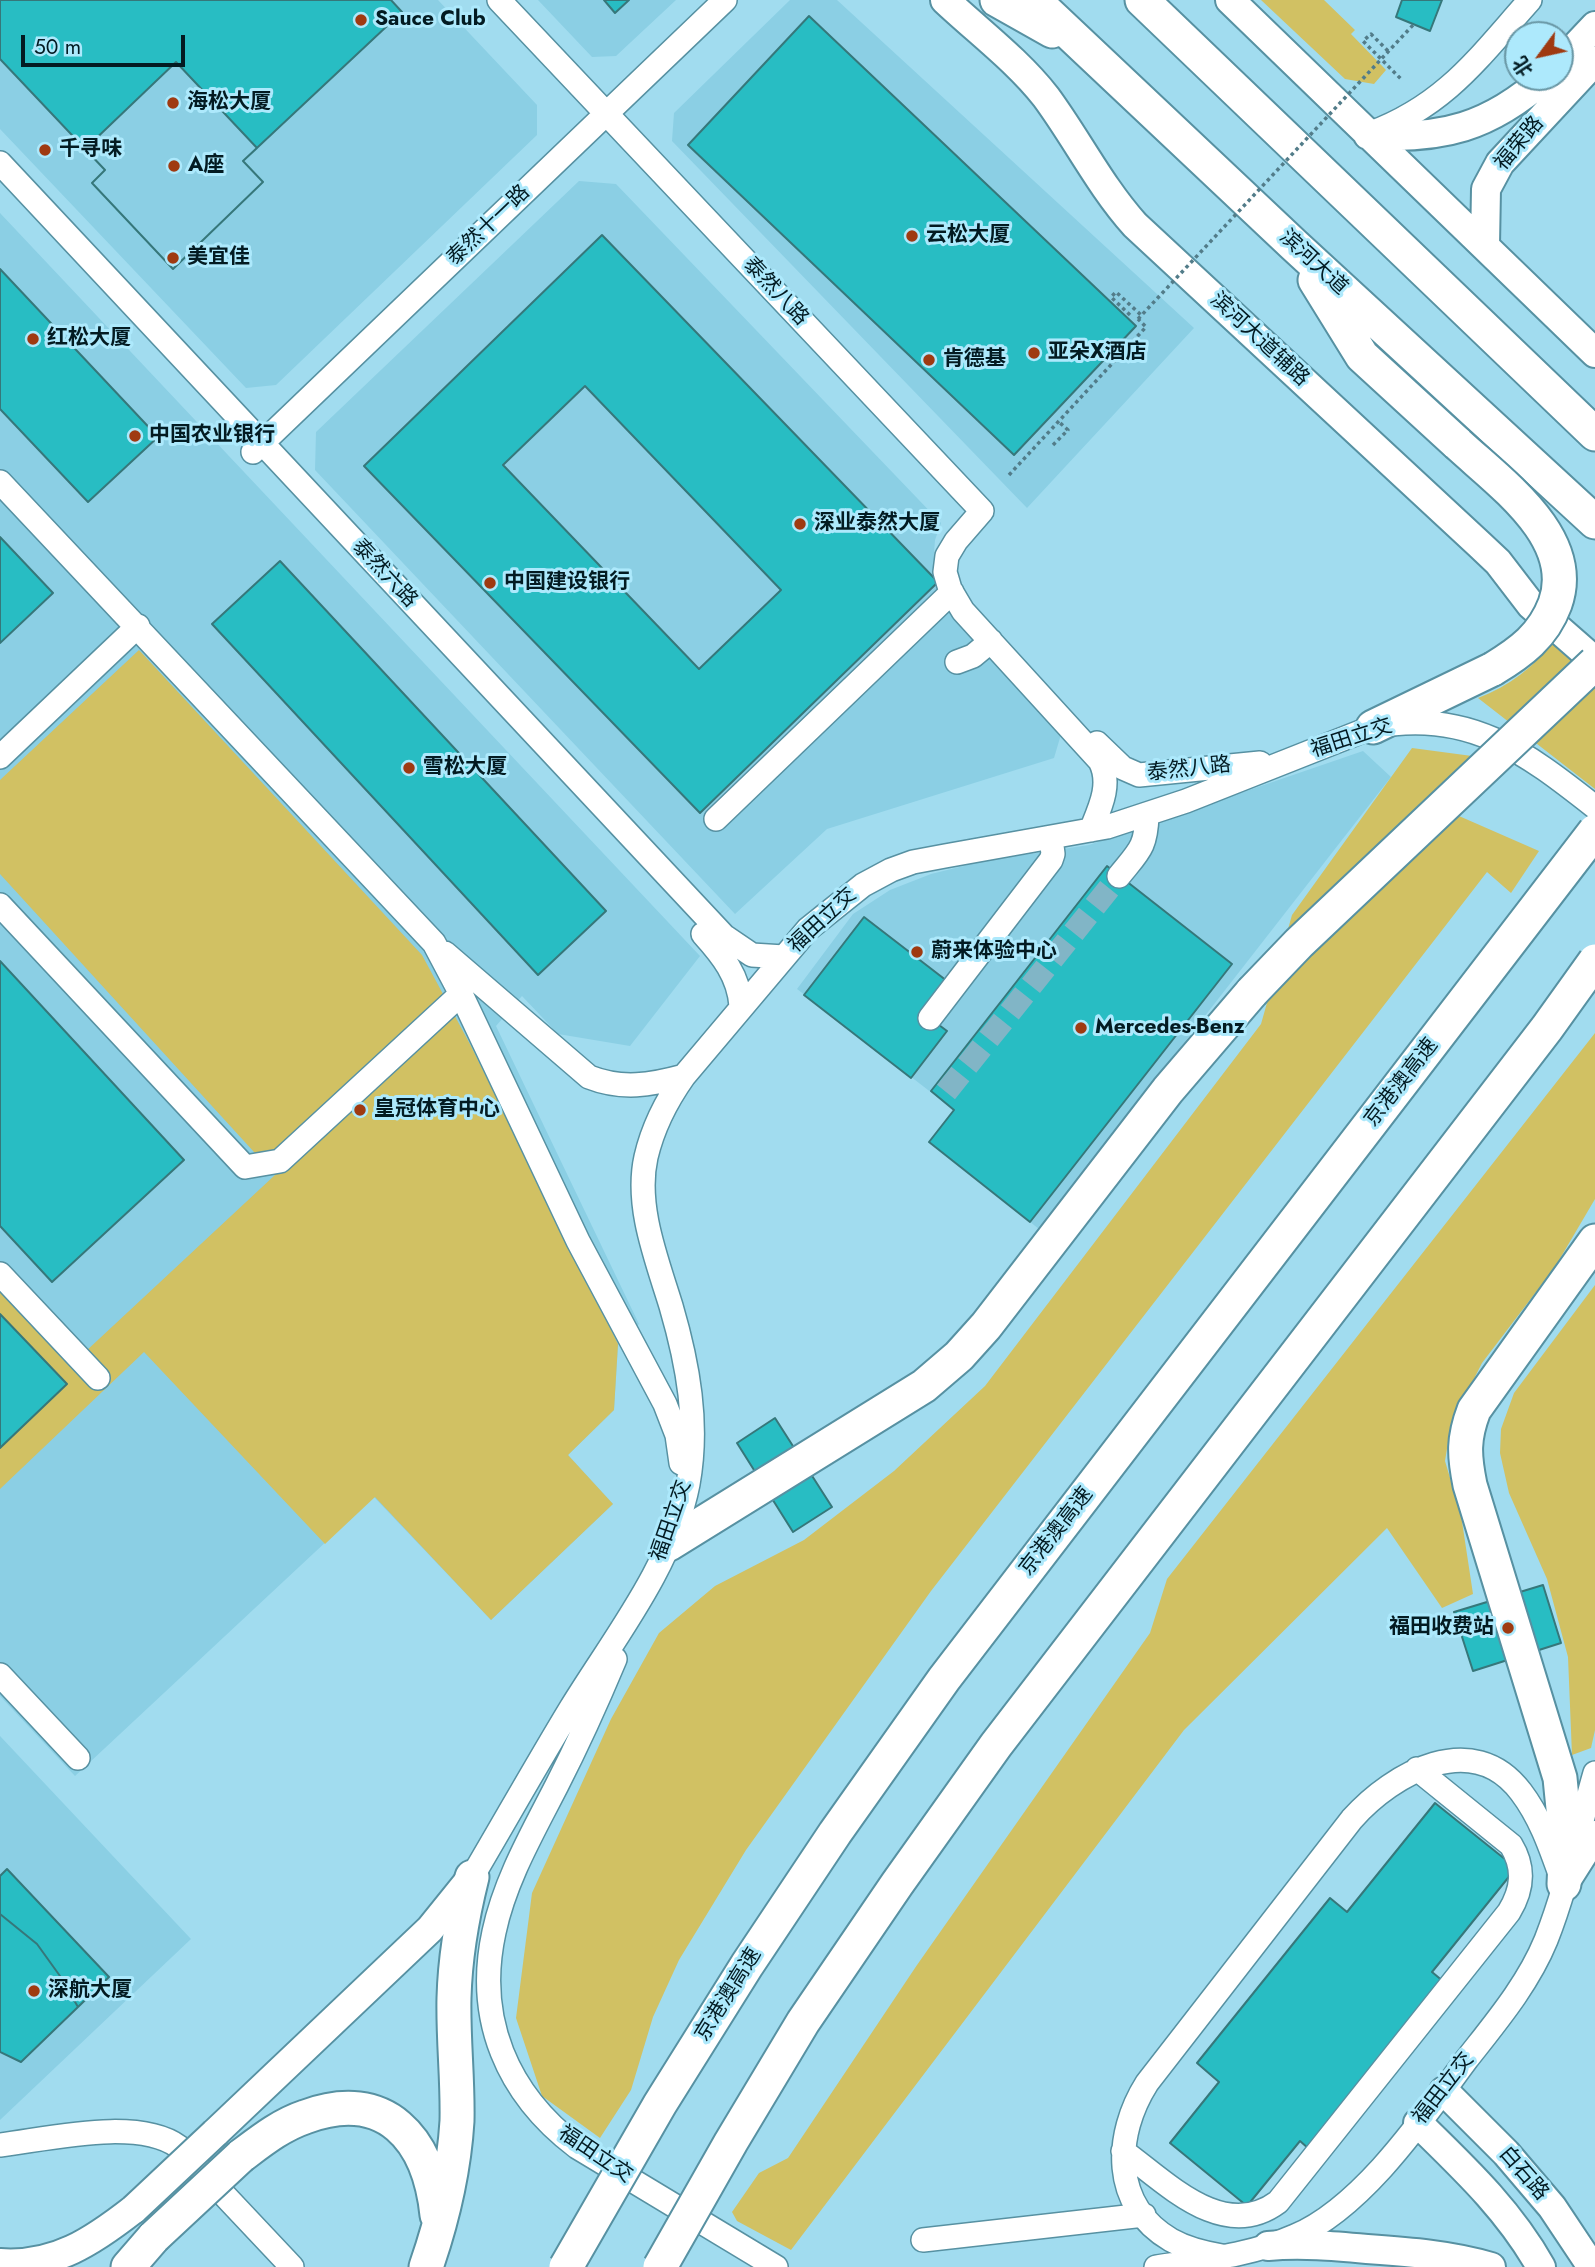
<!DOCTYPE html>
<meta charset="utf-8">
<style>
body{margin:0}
#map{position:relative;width:1595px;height:2267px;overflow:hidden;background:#a1dcef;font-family:Jost,"Noto Sans SC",sans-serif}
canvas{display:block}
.north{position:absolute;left:1504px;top:21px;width:70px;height:70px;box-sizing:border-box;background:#ade9fc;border:2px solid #6997a5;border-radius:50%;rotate:237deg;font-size:19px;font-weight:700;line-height:28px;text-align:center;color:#031b22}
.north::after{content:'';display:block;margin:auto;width:24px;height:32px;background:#9f3a11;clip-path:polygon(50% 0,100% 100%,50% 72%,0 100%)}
.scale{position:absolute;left:21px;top:35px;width:164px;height:32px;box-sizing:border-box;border:4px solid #031b22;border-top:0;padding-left:9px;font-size:21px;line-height:24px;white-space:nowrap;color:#031b22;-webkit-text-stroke:5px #ade9fc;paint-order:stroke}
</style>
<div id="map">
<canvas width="1595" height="2267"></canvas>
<div class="north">北</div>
<div class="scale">50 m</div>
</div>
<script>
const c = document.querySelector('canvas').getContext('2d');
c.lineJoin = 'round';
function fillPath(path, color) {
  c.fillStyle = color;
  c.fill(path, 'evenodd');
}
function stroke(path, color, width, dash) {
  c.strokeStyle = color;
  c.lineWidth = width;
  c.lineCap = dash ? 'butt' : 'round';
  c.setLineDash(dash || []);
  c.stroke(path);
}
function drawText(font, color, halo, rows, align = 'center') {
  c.font = font + ' Jost,"Noto Sans SC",sans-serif';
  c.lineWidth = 6;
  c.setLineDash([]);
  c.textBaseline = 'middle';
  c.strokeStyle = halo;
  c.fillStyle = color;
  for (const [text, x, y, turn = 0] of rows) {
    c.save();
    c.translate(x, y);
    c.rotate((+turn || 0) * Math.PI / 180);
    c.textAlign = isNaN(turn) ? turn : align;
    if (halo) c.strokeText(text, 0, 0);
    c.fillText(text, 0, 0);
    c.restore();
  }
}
const built = new Path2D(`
 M0 0H438L537 105V135L276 385 246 388 0 129Z
 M538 0H676L616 56 592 57Z
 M790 0H837L1194 328 1027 508 672 141 674 113Z
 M579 181 616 184 941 523 935 540 934 553 937 568 1062 731 1054 758 827 829 735 914 315 470 316 432Z
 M0 213 700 956 630 1046 558 1034 522 996 496 1026 639 1324 618 1345 614 1410 568 1455 613 1504 491 1620 374 1497 75 1776 0 1696Z
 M1363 751 1391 777 1039 1229 929 1142 954 1110 797 989 853 914 890 890 931 874 984 861 1089 845Z
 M0 1736 191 1939 0 2120Z`);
const green = new Path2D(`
 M1261 0H1324L1355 30 1351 34 1386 70 1374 84 1345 79Z
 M1555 639 1595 674V789L1478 698C1509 686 1535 667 1555 639Z
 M139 650 422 955 471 1046 618 1344 614 1410 568 1455 613 1504 491 1620 375 1497 325 1544 144 1352 0 1489V1292L70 1366 275 1175 0 874V780Z
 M1412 748 1472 756 1459 816 1539 851 1511 893 1487 872 931 1591 746 1850 679 1960 653 2017 631 2090 600 2138 542 2096 516 2018 532 1893 611 1719 659 1633 715 1586 804 1540 894 1471 985 1386 1261 1024 1292 915Z
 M1595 1033V1199L1555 1267 1482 1363 1451 1424 1445 1461 1461 1515 1473 1594 1442 1608 1387 1528 1184 1730 791 2250 737 2221 732 2212 759 2173 788 2158 917 1965 1150 1633 1167 1579Z
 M1595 1285V1730L1591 1748 1572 1755 1568 1657 1547 1579 1509 1493 1500 1453 1501 1429 1514 1393Z`);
const building = new Path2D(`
 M0 0H391L402 12 243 161 263 182 173 269 92 183 105 170 0 59Z
 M604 0H629L615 13Z
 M1402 0H1442L1430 31 1396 17Z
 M809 16 1136 326 1014 455 688 145Z
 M176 62 257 148 243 161 263 182 173 269 92 183 105 170 85 149Z
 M602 235 938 582 700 813 364 466ZM585 386 781 590 699 669 503 465Z
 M0 269 158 437 88 502 0 409Z
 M0 537 53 593 0 643Z
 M280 561 606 911 538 975 212 624Z
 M1107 866 1232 964 1030 1222 929 1142 954 1110 931 1091Z
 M864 917 947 981 923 1013 947 1031 911 1078 804 995Z
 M0 961 184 1160 52 1282 0 1226Z
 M0 1314 67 1384 0 1448Z
 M775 1418 832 1507 793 1532 737 1443Z
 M1543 1585 1561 1643 1473 1671 1454 1612Z
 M1435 1803 1516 1868 1432 1972 1444 1982 1309 2149 1300 2141 1247 2206 1170 2143 1219 2082 1197 2063 1330 1898 1347 1912Z
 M7 1869 109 1977 78 2007 60 1976 37 1944 0 1914V1876Z
 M0 1914 37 1944 60 1976 78 2007 21 2062 0 2052Z`);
const minorTunnel = new Path2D(`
 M946 1092 1119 876`);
const path = new Path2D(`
 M1388 51 1371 34 1363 41 1401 79
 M1130 315 1111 297 1116 292 1141 315
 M1053 445 1068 430 1059 422
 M1009 475 1146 327 1138 319`);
const minor = new Path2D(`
 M499 0 982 511 956 541 947 556 945 572 950 589 963 611 1100 761C1112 784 1100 808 1091 830
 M1371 133C1446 105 1479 57 1530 0
 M0 163 724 936 752 955 784 957
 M253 452 725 0
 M0 482 434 943 461 994 578 1241 665 1404 677 1435 681 1463
 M957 662 973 656 991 641
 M1097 743 1123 768 1139 775 1260 763
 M0 757 138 626
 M716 819 952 592
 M1119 876C1139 851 1146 848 1147 815
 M0 905 245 1167 280 1161 461 994
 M703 934C722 955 739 976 741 1006
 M445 953 589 1077C622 1090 651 1085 684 1076
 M930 1018 1051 860 1053 854 1051 838
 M0 1274 98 1378
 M615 1659C597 1702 578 1744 557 1785 533 1832 505 1880 494 1932 475 2019 507 2094 577 2147L776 2267
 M0 1675 78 1758
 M472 1877C505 1821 537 1764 571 1708 614 1638 672 1566 688 1484 699 1424 688 1364 671 1306 657 1260 635 1206 646 1157 653 1127 667 1100 684 1076L808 929 863 885 891 870 913 862 945 856 1107 827 1186 801 1373 727C1468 708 1525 752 1595 807
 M0 2145C49 2139 138 2117 179 2147L292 2267
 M1123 2151C1166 2182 1223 2243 1278 2202L1509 1912C1523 1889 1525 1868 1511 1845L1417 1769
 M923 2240 1144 2215
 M1222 2256C1204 2253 1187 2249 1171 2240 1111 2205 1114 2135 1147 2083L1352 1819C1393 1773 1473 1728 1521 1792 1540 1817 1550 1846 1560 1874
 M1156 2267C1202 2260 1252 2255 1295 2236 1362 2208 1424 2117 1467 2059 1496 2022 1528 1984 1546 1940 1567 1887 1579 1828 1595 1773`);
const major = new Path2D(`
 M945 0C978 31 1018 61 1046 97 1077 139 1100 186 1135 225L1480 545 1498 562 1531 605 1595 661
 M1230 0 1595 353
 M1560 63 1595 26
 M1368 135C1442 140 1490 127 1546 77
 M1485 245 1486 189 1500 163 1595 61
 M1564 1884 1595 1835
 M1444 2091 1506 2153 1552 2207 1592 2267
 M1418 2123C1464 2168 1509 2210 1541 2267
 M215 2133 430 1929 472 1877
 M1268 2246C1301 2243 1334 2246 1367 2249 1409 2252 1451 2255 1491 2267
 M0 2263C55 2267 93 2241 134 2209`);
const highway = new Path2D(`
 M997 0 1052 31
 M1034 0 1294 245 1595 522
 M1142 0 1595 434
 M1315 280 1362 356 1458 444
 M1373 727 1493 669
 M669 1544 924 1386 959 1356 986 1326 1168 1090 1252 992
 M1564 1884 1566 1839 1560 1778 1470 1485C1464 1455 1463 1439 1474 1410L1595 1241
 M241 2156C261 2141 281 2125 305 2117 386 2087 429 2139 437 2215
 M128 2267 154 2237
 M426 2267C442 2221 454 2170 457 2121 458 2080 453 2039 454 1998 455 1957 462 1917 472 1877`);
const pathBridge = new Path2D(`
 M1138 319 1414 24`);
const majorBridge = new Path2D(`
 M134 2209 215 2133`);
const highwayBridge = new Path2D(`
 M1458 444C1500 483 1579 538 1555 604 1543 636 1521 652 1493 669
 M1252 992 1299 943 1595 663
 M154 2237 241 2156
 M566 2267 660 2104 747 1965 835 1833 944 1679 1595 831
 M660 2267 731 2142 803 2022 897 1884 996 1745 1547 1028 1595 961`);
const markers = [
 [361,20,7,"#9f3a11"],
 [173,103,7,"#9f3a11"],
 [45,150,7,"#9f3a11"],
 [174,166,7,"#9f3a11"],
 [912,236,7,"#9f3a11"],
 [173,258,7,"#9f3a11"],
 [33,339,7,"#9f3a11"],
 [1034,353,7,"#9f3a11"],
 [929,360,7,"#9f3a11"],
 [135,436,7,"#9f3a11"],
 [800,524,7,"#9f3a11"],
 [490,583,7,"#9f3a11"],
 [409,768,7,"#9f3a11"],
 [917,952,7,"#9f3a11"],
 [1081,1028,7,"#9f3a11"],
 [360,1110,7,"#9f3a11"],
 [1508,1628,7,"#9f3a11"],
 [34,1991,7,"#9f3a11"]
];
const poiNames = [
 ["Sauce Club",375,20],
 ["海松大厦",187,103],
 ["千寻味",59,150],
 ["A座",188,166],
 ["云松大厦",926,236],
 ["美宜佳",187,258],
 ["红松大厦",47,339],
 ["亚朵X酒店",1048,353],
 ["肯德基",943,360],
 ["中国农业银行",149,436],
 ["深业泰然大厦",814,524],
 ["中国建设银行",504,583],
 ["雪松大厦",423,768],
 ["蔚来体验中心",931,952],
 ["Mercedes-Benz",1095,1028],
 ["皇冠体育中心",374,1110],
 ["福田收费站",1494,1628,"right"],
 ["深航大厦",48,1991]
];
const streetNames = [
 ["福荣路",1520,144,-50],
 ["泰然十一路",489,226,-44],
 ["滨河大道",1313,263,43],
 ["泰然八路",775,292,47],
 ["滨河大道辅路",1259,340,43],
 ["泰然六路",384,574,47],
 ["福田立交",1352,739,-18],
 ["泰然八路",1189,770,-6],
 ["福田立交",823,921,-43],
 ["京港澳高速",1402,1083,-52],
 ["福田立交",672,1521,-71],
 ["京港澳高速",1057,1532,-52],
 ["京港澳高速",729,1995,-58],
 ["福田立交",1444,2089,-52],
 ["福田立交",595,2155,34],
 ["白石路",1523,2174,49]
];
fillPath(built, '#8bcfe4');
fillPath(green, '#d1c163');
fillPath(building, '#28bdc3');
stroke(building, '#36777a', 2);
stroke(minorTunnel, '#81b5c6', 23, [23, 11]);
stroke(minor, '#5791a2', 26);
stroke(major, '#5791a2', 32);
stroke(highway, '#5791a2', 37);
stroke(path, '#527c89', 3.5, [3.5, 3.5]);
stroke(minor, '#fff', 23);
stroke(major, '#fff', 28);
stroke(highway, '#fff', 33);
stroke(majorBridge, '#5791a2', 32, []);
stroke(highwayBridge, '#5791a2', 37, []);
stroke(pathBridge, '#527c89', 3.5, [3.5, 3.5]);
stroke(majorBridge, '#fff', 28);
stroke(highwayBridge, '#fff', 33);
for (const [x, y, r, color] of markers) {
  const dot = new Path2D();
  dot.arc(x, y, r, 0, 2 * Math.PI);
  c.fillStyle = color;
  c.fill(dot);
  stroke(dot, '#ade9fc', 2.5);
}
drawText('bold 21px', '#031b22', '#ade9fc', poiNames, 'left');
drawText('21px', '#031b22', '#ade9fc', streetNames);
</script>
